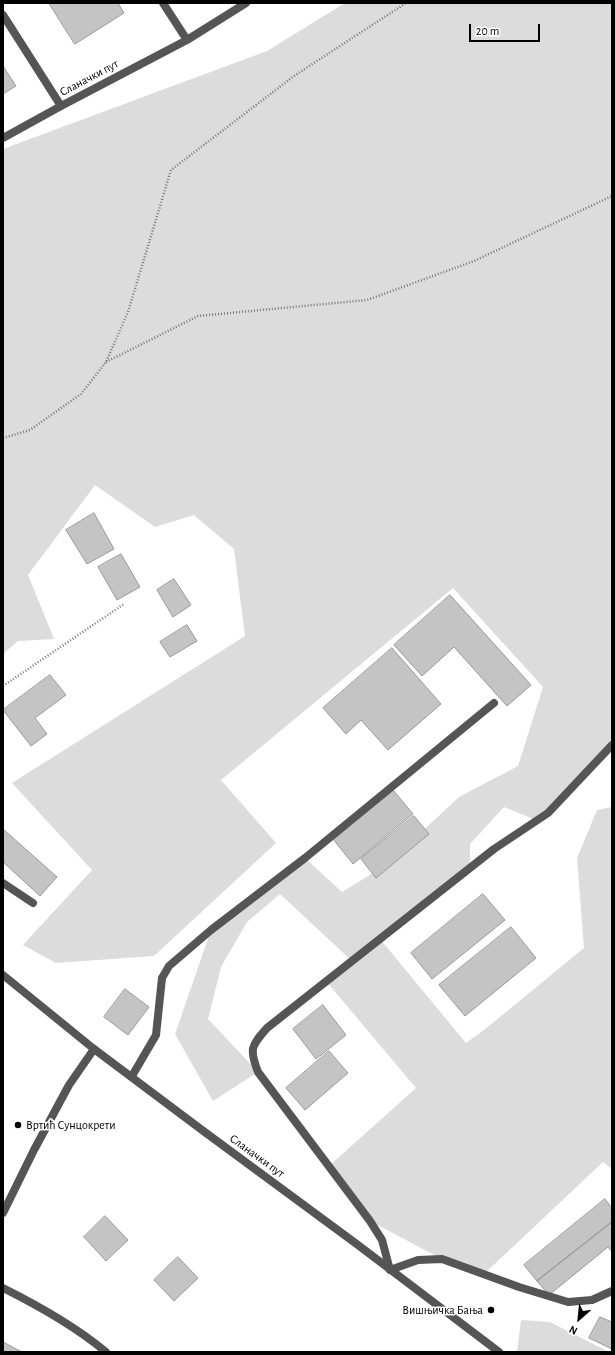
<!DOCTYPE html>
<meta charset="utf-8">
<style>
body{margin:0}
#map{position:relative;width:615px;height:1355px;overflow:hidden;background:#fff;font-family:"Alegreya Sans",sans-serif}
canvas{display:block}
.frame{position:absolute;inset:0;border:4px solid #000;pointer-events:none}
.north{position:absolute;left:559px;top:1299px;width:40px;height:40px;-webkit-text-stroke:3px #fff;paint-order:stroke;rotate:207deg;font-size:11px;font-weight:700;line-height:16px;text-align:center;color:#000}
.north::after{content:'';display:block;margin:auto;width:14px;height:18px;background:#000;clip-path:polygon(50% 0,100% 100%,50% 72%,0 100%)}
.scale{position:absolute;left:469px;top:24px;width:71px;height:18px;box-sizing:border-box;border:2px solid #000;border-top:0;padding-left:5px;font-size:12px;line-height:14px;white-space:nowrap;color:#000;-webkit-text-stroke:3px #fff;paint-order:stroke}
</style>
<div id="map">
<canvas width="615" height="1355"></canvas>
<div class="frame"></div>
<div class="north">N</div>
<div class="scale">20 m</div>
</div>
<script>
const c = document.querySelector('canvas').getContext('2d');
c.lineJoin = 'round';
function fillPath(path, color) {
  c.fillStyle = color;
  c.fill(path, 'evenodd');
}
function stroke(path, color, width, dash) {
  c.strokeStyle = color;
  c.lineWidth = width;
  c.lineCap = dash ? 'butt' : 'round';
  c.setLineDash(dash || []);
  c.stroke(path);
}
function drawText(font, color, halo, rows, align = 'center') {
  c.font = font + ' "Alegreya Sans",sans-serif';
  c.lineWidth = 3;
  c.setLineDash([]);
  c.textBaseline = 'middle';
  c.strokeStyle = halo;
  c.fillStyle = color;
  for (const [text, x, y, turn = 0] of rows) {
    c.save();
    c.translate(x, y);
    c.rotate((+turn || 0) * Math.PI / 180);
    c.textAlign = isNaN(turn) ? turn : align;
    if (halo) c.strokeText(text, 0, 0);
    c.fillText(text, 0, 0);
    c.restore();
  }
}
const green = new Path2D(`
 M345 3H612V745L536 820 504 807 470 844V868L380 939 466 1043 484 1030 584 948 577 858 597 810 612 807V1169L603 1162 484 1274 442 1259 370 1221 329 1166 416 1088 326 981 352 961 280 894 247 922 221 967 208 1019 258 1072 213 1101 175 1034 211 930 305 858 342 892 386 865 459 797 518 766 543 687 453 588 221 780 276 843 154 956 56 963 23 945 92 870 12 783 245 636 234 549 194 515 155 527 95 485 28 575 54 639 18 641 3 654V149L267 51Z
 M521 1320 550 1322 609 1352H517Z`);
const building = new Path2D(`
 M49 3H118L124 13 75 44Z
 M3 66 16 86 3 94Z
 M94 513 114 549 87 564 66 530Z
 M121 554 140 587 117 600 98 567Z
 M174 579 191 605 173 617 157 590Z
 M450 595 531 685 507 706 454 647 422 676 394 645Z
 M187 625 197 641 170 657 160 642Z
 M392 648 441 704 388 750 361 720 346 734 323 708Z
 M50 675 66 695 35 718 47 734 31 746 3 710Z
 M393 790 413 814 353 864 333 839Z
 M414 816 429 834 376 878 361 859Z
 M3 829 57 877 40 896 3 862Z
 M483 894 505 920 432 979 411 953Z
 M511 927 536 958 465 1016 439 985Z
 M125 989 149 1007 128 1035 104 1017Z
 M323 1005 346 1035 316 1059 293 1029Z
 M329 1051 348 1073 305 1110 286 1088Z
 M605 1199 612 1208V1222L537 1281 524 1265Z
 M105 1216 128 1240 106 1261 84 1237Z
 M612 1222V1252L608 1247 549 1295 537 1281Z
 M178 1257 198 1278 174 1301 154 1280Z
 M600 1317 612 1322V1349L589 1338Z
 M3 1342 22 1352H3Z`);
const path = new Path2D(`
 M106 362 198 316 367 300 474 261 612 196
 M3 438 30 430 81 394 106 362 128 312 171 170 294 76 406 3
 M3 686 124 604`);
const service = new Path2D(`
 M3 15 61 106
 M612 745 548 813 494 849 267 1028C251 1046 249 1049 258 1072L370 1221 382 1240 390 1270 418 1260 442 1259 519 1287 568 1302 592 1300 612 1291
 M3 883 33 903
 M132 1076 156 1035 162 978 169 966 211 930 305 858 494 703`);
const minor = new Path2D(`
 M163 3 187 40
 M3 138 61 106 187 40 246 3
 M3 1213 34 1150 69 1085 94 1049
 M3 1288C39 1306 75 1326 106 1352`);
const tertiary = new Path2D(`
 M3 975 94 1049 202 1130 358 1245 499 1352`);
const markers = [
 [18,1125,4,"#000"],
 [491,1310,4,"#000"]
];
const streetNames = [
 ["Сланачки пут",89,78,-28],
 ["Сланачки пут",257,1156,36]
];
const poiNames = [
 ["Вртић Сунцокрети",26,1125],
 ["Вишњичка Бања",483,1310,"right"]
];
fillPath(green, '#dcdcdc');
fillPath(building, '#c4c4c4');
stroke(building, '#999', 1);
stroke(path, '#777', 2.5, [1, 2]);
stroke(service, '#555', 8);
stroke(minor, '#555', 8);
stroke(tertiary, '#555', 8);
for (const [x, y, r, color] of markers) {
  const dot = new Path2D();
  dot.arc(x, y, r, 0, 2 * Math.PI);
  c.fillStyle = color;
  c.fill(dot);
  stroke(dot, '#fff', 1.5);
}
drawText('12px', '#000', '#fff', streetNames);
drawText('12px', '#000', '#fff', poiNames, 'left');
</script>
